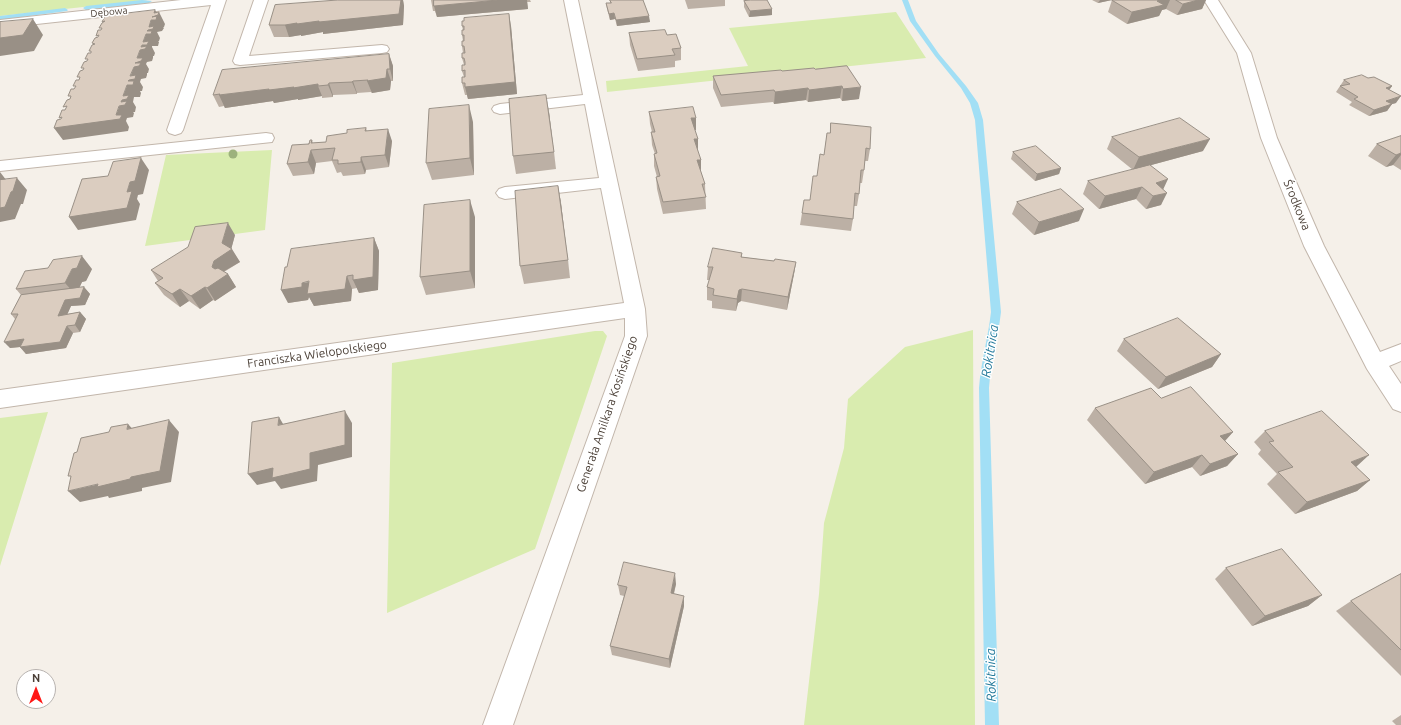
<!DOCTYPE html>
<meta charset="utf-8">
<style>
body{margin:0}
#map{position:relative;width:1401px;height:725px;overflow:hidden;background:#f5f0e9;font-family:Ubuntu,sans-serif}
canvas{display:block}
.north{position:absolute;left:16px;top:669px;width:40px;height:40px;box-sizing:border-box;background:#fff;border:1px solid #b7b2af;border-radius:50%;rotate:0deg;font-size:11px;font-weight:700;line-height:16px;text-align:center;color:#4a3f36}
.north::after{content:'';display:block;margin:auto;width:14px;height:18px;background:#ff1816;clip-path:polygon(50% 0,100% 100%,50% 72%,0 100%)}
</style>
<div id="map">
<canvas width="1401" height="725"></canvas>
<div class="north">N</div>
</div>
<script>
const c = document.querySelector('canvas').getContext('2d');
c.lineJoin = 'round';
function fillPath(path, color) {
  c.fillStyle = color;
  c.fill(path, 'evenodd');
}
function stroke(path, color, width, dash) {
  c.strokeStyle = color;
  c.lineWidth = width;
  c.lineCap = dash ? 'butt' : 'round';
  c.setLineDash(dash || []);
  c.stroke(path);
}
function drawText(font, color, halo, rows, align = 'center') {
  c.font = font + ' Ubuntu,sans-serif';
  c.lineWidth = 3;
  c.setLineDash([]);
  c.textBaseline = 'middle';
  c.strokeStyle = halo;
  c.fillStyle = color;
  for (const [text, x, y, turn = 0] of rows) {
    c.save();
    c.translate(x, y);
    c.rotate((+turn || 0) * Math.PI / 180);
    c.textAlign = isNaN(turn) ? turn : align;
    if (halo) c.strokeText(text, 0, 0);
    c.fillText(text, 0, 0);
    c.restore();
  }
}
const green = new Path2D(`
 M0 0H148L0 16Z
 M896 12 926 58 607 92 606 81 748 66 729 28Z
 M272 150 265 230 145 246 166 155Z
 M973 330 975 725H804L819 594 824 523 844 448 848 399 905 347Z
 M595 331H603L607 336 535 549 387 613 392 363Z
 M48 412 0 566V418Z`);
const stream = new Path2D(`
 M142 0 152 1 149 3 86 10 83 8 86 6Z
 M902 0H908L916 21 939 54 966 86 978 103 983 120 1001 312C998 338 991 362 989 388L999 725H985L979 388C981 362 988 338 991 312L975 120 970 103 961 88 935 56 910 21Z
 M65 8 68 10 67 11 0 20V16Z`);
const minor = new Path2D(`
 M181 0H226L183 130 181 133 175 135 169 133 167 130 211 5 0 28V20Z
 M254 0H268L249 56 382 45 387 46 389 49 387 52 382 53 240 65 235 64 233 61Z
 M564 0H578L645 309 647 336 513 725H483L625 336V318L0 408V390L624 303 601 188 505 199 499 197 496 193 499 189 505 187 599 178 585 104 500 114 494 112 492 109 494 106 500 104 583 95Z
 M1204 0H1218L1251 53 1277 138 1324 246 1380 352 1401 344V361L1389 366 1401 384V412L1393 409 1367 369 1304 246 1261 138 1237 53Z
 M266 133 272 134 274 138 272 142 0 171V161Z`);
const trees = [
 [233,154]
];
const wall = new Path2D(`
 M338 0H403L404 6 403 25 323 34V32L301 36V35L289 37H274L269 25Z
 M431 0H530L531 2H527L528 9 437 17 435 11H433Z
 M610 0H643L650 22 617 26 615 19 610 20 607 9 606 3H610Z
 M685 0H726H725V6L688 9Z
 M1092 0H1112L1098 3Z
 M1112 0H1206L1202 9 1177 15 1166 9 1162 10 1159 16 1127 24 1108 12Z
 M744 1 772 9V15L749 17 744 7Z
 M462 26H511L517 94 468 99 467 95H465L462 83 464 77 462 71 464 65 462 58 463 53 462 46 463 41 462 35 463 30Z
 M629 33 667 35 681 48V60L675 61V67L638 71 630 45Z
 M389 54 393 66V81H391L390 90 372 93 371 92 357 93V94L333 95V97L322 98V96L298 100V99L274 103 273 101 225 108 224 106 219 107 213 95Z
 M847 66 859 99 842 101 840 98 808 102 806 100 774 104 773 102 721 107 713 88V76L815 69Z
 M1368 78 1392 86 1389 90 1396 103 1392 104 1387 111 1369 116 1349 105 1352 102 1336 92 1344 80Z
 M549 112 556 169 516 174 513 156Z
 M649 112 696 130H695L701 172 705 184 706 209 663 214 657 189 656 177H657L654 166V154H655L652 145 651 132H652L650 124Z
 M473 122 474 175 432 180 426 163Z
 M366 128 367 131 392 141 389 167 366 170 365 174 343 176 341 172 337 173 332 161 316 163 314 174 293 176 287 164 312 140 313 143 326 142 347 133Z
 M827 133 870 149 868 161H865L864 170 862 183H860L859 194 857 206H854L853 219 851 231 800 225 802 213 810 200 824 155Z
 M1401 136V170L1393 165 1386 167 1368 156 1377 144Z
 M1112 137 1203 151 1151 165 1163 189 1161 205 1146 209 1136 199 1099 209 1083 194 1088 181 1133 170 1107 149Z
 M1013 152 1061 168 1059 174 1035 181 1011 159Z
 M558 186 561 203 570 278 524 284 520 266Z
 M1017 202 1079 221 1034 235 1012 214Z
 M475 217V288L426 295 420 277Z
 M235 235 231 249 240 262 224 272 228 274 236 287 215 301 213 300 200 309 189 301 180 307 164 295 155 283 158 281 151 270Z
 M374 238 379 251 378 290 359 293 357 288 352 289 351 301 314 306 309 297 308 300 288 303Z
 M742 253V257L774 261 796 262 794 274 787 310 741 301 738 303 736 311 712 308V301L707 300V287L710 280H707L708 267Z
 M92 269 86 281 82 282 79 288 84 287 90 294 85 305 71 306 67 314 80 312 86 319 80 332 73 333 66 348 26 354 20 347 10 348 15 319 11 314 21 295 16 289Z
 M1124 339 1221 354 1212 367 1158 389 1117 351Z
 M1161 398 1233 432 1225 441 1238 454 1227 466 1200 476 1192 467 1145 484 1087 420 1095 408Z
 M1265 431 1356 467 1370 480 1357 491 1295 514 1267 484 1277 474 1258 454 1261 450 1254 442Z
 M1226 568 1322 595 1308 606 1252 626 1215 579Z
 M1401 574V676L1336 611 1351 601Z
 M676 584 674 594 684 606 670 668 612 655 610 646 624 596 620 595 618 585Z
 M1401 715V725H1396L1392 721Z`);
const shadedWall = new Path2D(`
 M401 0H403L404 6 403 25 323 34V32L301 36V35L289 37 285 25Z
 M498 0H527L528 9 437 17 434 6Z
 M1100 0H1112L1098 3Z
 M1160 0H1170L1166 9 1162 10 1159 16 1127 24 1132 12Z
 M1198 0H1206L1202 9 1177 15 1183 4Z
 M772 9V15L749 17 750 11Z
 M155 10 158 15 159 12 165 24 164 27H163L164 28 162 31 157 32 160 38 159 41H158L159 42 158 46H152V47L155 53 154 56H153V58L152 61 147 62 146 64 149 69 148 73H147V75L146 78 141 79 140 82 143 87 142 91H140L141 93 140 97H134L133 102 136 107 135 112H133L134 113 133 117 127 118 126 121 129 127 128 131 63 140 54 128 116 115Z
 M614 13 615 19 610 20 609 14Z
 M509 14 511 26 517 94 468 99 465 87Z
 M649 16 650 22 617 26 616 20Z
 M33 19 43 35 34 51 0 56V38Z
 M389 54 393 66V81L390 69Z
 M387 69 391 81 390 90 372 93 367 81Z
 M353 81 357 93V94L352 82Z
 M329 83 333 95V97L328 85Z
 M318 84V86L322 96 298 100V99L274 103 273 101 225 108 219 95 269 89Z
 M842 86 840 98 808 102 809 90Z
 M1392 86 1387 93 1386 88Z
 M861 87 859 99 842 101 843 89Z
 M808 88 806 100 774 104 775 92Z
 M546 95 549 112 556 169 554 152Z
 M1401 96 1396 103 1381 107 1386 101Z
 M1392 104 1387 111 1369 116 1374 110Z
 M469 105 473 122 474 175 470 158Z
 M691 118H696V130L692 131Z
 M388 129 392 141 389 167 385 155Z
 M694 139H698V151Z
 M1210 139 1203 151 1133 170 1139 157Z
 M311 150 316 163 314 174 308 162Z
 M1401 153V155L1393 165 1386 167 1396 155Z
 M361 157 366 170 365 174 361 162Z
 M141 158 149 170 143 194 138 195 137 199 140 204 136 220 78 230 69 217 127 192 130 182Z
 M697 160H701V172Z
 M1061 168 1059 174 1035 181 1037 174Z
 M0 172 10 185 0 186Z
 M17 178 27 190 23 204H21L15 219 0 222V208Z
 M1168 179 1162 192 1156 183Z
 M558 186 561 203 570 278 568 260Z
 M1142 187 1136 199 1099 209 1105 196Z
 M1167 193 1161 205 1146 209 1153 196Z
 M470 200 475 217V288L470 271Z
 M1084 209 1079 221 1034 235 1039 222Z
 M228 223 235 235 231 250 232 249 240 262 221 273 228 274 236 287 215 301 207 288 214 261 222 243Z
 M374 238 379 251 378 290 359 293 353 280Z
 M82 256 92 269 86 281 82 282 76 295 65 283 72 269Z
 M796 262 794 274 787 310 788 297Z
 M347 276 352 289 351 301 314 306 309 297 308 300 288 303 281 290 302 283Z
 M84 287 90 294 85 305 71 306 64 322 58 316 65 300Z
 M205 287 213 300 200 309 191 296Z
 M180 289 189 301 180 307 172 294Z
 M742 289 741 301 738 303 736 311 737 299 739 290Z
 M80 312 86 319 80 332 75 325Z
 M67 326 73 333 66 348 26 354 20 347Z
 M24 339 30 346 10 348 4 342Z
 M1221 354 1212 367 1158 389 1166 377Z
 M345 411 352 423V457L318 465 317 481 281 489 275 481 257 485 248 474 310 453Z
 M279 417 286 429 278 425Z
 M169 420 179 432 171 482 142 488V491L109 498 108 496 80 502 68 491 131 477Z
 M128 424 139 436 127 429Z
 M1233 432 1223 443 1220 436Z
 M1238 454 1227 466 1200 476 1210 464Z
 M1202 455 1192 467 1145 484 1154 472Z
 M1369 455 1356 467 1351 462Z
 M1370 480 1357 491 1295 514 1307 502Z
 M675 573 676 584 671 604V593Z
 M1322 595 1308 606 1252 626 1265 616Z
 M684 596V606L670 668 669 659Z`);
const building = new Path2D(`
 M338 0H401L399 14 319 22V21L297 24V23L285 25H269L275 5Z
 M434 0H498L434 6Z
 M610 0H643L649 16 616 20 614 13 609 14 606 3H611Z
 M751 0H767L772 9 750 11 744 1Z
 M1112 0H1160L1157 1 1164 5 1132 12Z
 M1176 0H1198L1183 4Z
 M155 10 154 13 159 12 158 15 152 17 157 16 156 20H151L149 27 154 26 153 29 148 30 147 31H152L151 34H146L143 42 149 41 147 45H142L141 47 147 46 145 49 140 50 137 58H143L141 61 135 63H141L139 66 134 67 130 76 136 75 135 79 129 80 128 81H134L133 85H127L123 96 129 95 127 99 122 100 121 102 127 101 125 105 119 106 116 115H122L120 119 54 128 57 120 61 119 62 117 59 118 62 110H65L67 106 63 107 67 100 70 99 71 96H68L71 89H74L76 86H73L76 80H79L80 77H77L80 71 83 70 84 68H81L84 62 87 61 88 59H85L88 53H91V51H89L92 45 95 44 92 43 95 38 98 37 99 35 96 36 98 30H101L102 28H99L102 23 105 21 102 22 105 16Z
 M509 14 515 82 465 87V83H462V77H465V70L462 71V65H465V62L464 58H462V53H465L464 46H462V41H464V35H462V30H464V26H462V21H464V18Z
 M33 19 23 35 0 38V22Z
 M665 30 667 35 676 34 681 48 672 49 675 55 637 59 629 33Z
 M389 54 390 69H387L386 78 367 81 368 80 353 81 352 82 329 83 328 85 318 86V84L293 88 294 87 269 90V89L219 95 220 94 213 95 222 70Z
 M847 66 861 87 843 89 842 86 809 90 808 88 775 92 774 90 721 95 713 76 781 70 782 71 814 68 815 69Z
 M1362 75 1368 78 1374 77 1392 86 1386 88 1401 96 1386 101 1392 104 1374 110 1354 99 1358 97 1340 86 1350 84 1344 80Z
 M546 95 554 152 513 156 509 99Z
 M469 105 470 158 426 163 429 109Z
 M693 107 696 118H691L698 139H694L701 160H697L705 184H702L706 197 663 202 656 177 660 176 654 154 657 153 651 132H655L649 112Z
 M1180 118 1210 139 1139 157 1112 137Z
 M831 123 871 127 870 149 866 148 864 170H861L859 194 855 193 853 219 802 213 804 200H810L813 176H817L820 154 824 155 827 133H830Z
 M366 128 365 131 388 129 385 155 361 157V162L338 164V160H332L335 148 311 150 308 162 287 164 292 145 309 144 310 140H312L311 143 326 142 327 136 347 133V130Z
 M1401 136V153L1396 155 1377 144Z
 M1036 146 1061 168 1037 174 1013 152Z
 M141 158 135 181 130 182 127 192 132 191 127 208 69 217 82 179 108 176 113 162Z
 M1150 165 1168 179 1156 183 1167 193 1153 196 1142 187 1105 196 1088 181Z
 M17 178 13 191 11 192 5 207 0 208V180Z
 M558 186 568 260 520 266 515 191Z
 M1061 189 1084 209 1039 222 1017 202Z
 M470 200V271L420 277 424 205Z
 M228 223 222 243 232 249 214 261 212 267 215 269 218 268 228 274 207 288 205 287 191 296 180 289 172 294 155 283 163 278 151 270 188 247 195 227Z
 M374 238 373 277 353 280V275L347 276 345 289 307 294 309 281 302 283V287L281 290 285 267H287L291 249Z
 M713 248 742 253 741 257 774 261 775 259 796 262 788 297 742 289 739 290 737 299 713 295 714 289 707 287 713 267H708Z
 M82 256 77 268 72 269 65 283 16 289 25 271 48 268 53 260Z
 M84 287 80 298 65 300 58 316 80 312 75 325 67 326 60 342 20 347 24 339 4 342 18 314H11L21 295Z
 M1178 318 1221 354 1166 377 1124 339Z
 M1191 387 1233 432 1220 436 1238 454 1210 464 1202 455 1154 472 1095 408 1151 388 1161 398Z
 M345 411V445L310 453V469L272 478 273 468 248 474 252 422 279 417 278 425Z
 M1322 411 1369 455 1351 462 1370 480 1307 502 1278 472 1293 467 1269 442 1274 441 1265 431Z
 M169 420 160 471 131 477 130 479 97 487 98 484 68 491 71 476H68L74 453 77 452 81 438 109 432 111 427 128 424 127 429Z
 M1282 549 1322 595 1265 616 1226 568Z
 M624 562 675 573 671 593 684 596 669 659 610 646 627 587 618 585Z
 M1401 574V650L1351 601Z`);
const farStreetnames = [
 ["Dębowa",109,12,-6]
];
const streetNames = [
 ["Środkowa",1297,205,68],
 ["Franciszka Wielopolskiego",317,354,-8],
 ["Generała Amilkara Kosińskiego",607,414,-71]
];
const waterNames = [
 ["Rokitnica",990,351,-81],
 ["Rokitnica",991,675,-91]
];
fillPath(green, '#d9ecaf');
fillPath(stream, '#a2dff5');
stroke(minor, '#c2b6ab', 2);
fillPath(minor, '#fff');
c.fillStyle = '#9db27d';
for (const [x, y] of trees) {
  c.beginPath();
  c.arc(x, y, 4.5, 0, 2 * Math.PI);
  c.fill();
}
fillPath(wall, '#bcb0a5');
fillPath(shadedWall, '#999086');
fillPath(building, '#dbcdc0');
stroke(building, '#999086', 1);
drawText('10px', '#4a3f36', '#fff', farStreetnames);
drawText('12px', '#4a3f36', '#fff', streetNames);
drawText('italic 13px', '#237a9b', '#fff', waterNames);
</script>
